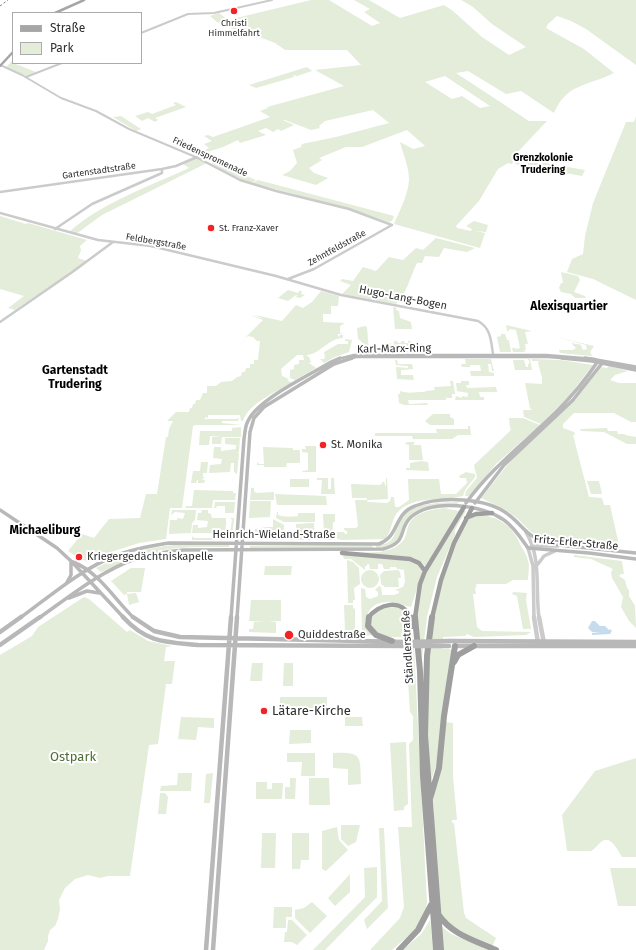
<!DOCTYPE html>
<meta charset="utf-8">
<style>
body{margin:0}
#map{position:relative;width:636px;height:950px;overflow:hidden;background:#fff;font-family:"Fira Sans",sans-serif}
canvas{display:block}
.legend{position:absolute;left:12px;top:12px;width:130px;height:52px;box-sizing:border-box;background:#fff;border:1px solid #ababab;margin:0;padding:5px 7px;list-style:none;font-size:12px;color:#2e2e2e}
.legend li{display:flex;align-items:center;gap:8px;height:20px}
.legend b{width:20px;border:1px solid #ababab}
</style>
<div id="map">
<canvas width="636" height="950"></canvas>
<ul class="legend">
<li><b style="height:5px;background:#a6a6a6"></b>Straße</li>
<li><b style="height:11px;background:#e3edda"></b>Park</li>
</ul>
</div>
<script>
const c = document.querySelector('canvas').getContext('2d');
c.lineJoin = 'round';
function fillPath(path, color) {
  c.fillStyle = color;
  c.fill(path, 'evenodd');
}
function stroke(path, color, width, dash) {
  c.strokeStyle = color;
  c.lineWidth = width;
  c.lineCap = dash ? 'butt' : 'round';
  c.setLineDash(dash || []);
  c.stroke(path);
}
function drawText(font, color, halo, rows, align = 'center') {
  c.font = font + ' "Fira Sans",sans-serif';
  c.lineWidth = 4;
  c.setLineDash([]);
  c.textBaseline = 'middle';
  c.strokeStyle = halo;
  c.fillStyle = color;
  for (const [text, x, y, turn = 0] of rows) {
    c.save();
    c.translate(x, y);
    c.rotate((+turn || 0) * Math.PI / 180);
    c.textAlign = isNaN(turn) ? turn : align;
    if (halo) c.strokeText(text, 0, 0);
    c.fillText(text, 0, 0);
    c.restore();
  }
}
const green = new Path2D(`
 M311 0H329L372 26 380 23 364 12 370 9 354 0H369L400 18 444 5 453 11 482 37 509 55 526 47 492 24 473 7 461 0H636V65L586 29 571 21 557 16 548 24 546 28 584 49 614 73C588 86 567 83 554 113L521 91 506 94 468 71 456 73 529 121H547L514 156 512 159 514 160 512 164 508 163 498 169 479 201 456 226 457 228 471 231 472 229 466 226 474 221 488 225 486 232 475 231 485 233 480 248 394 224C399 212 409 193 409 179 409 167 403 154 400 142L413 149 425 146 407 130 362 147H346L319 158 322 160 309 168 314 173 328 178 316 185 282 175 290 171 297 163 293 150 301 147 302 144 336 137 389 123 373 110 325 121 319 126 320 128 311 130 285 120H283L294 125 281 131 278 129 273 132 266 128 258 131 266 135 240 143 238 140 223 147 198 155 171 144 181 139 203 151 209 148 204 144 212 141 204 136 208 135 213 137 270 117 260 111 268 108 267 107 344 86 315 70 361 65 347 50H285L275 43 249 33 244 29 238 31 217 22 210 16 219 13 228 20ZM445 76 490 106 480 108 462 96 452 99 425 82Z
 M13 60V63L36 72 26 76 6 67Z
 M307 67 312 71 297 76 293 75 294 77 256 88 249 85Z
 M176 102 186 107 155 118 158 120 155 122 148 118 142 121 135 116 148 112 152 114 176 105 173 103Z
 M121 116 141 129 136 131 113 117Z
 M636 116V300L593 279 567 272 572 259 583 254 585 236 593 203 626 122H634Z
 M197 158 207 163 102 215 76 234 69 232C103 202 148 187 189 168L183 164Z
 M518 158 585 170 582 176 515 164Z
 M219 161 232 170 256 180 251 183 231 175 211 163Z
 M258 180 394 216 392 221 389 222 357 211 252 183Z
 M0 216 26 224 28 223 87 240 80 246 81 250 78 258 87 261C63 279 39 293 15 310L8 308 24 296 0 289Z
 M436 238 475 248 467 252 444 248 439 257 425 256 422 263H417C410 277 407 293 396 304L342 294 351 285 340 281 342 279 353 281 363 267 376 271 389 257 403 260 416 248 423 250Z
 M561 272 578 276 580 280 574 292 585 296 586 298H575L571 294 561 292 559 288 561 283H563Z
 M288 290 298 293 299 291H302L301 294 305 295 300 298 296 297 297 295H296L288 301 278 298Z
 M321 291 339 296 338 306H331V314H323V322L345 323 340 326V333L343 334H338V337L340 335H343V338C328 338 320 355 306 355L309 357 311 362 309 363 316 368 295 380 290 378V370L294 369V365L299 364V360H304L303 355H297L281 369 282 376 289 379 287 380 292 383C277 391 248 404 243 421H241L240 415H208V418L206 417 204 419H236L239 418 238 421H222V423L242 425H195L193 426 182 508H170L166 539 139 543 111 552 89 562 81 559 82 556 79 555 77 557 68 551 82 534 94 538 109 519 140 518 146 494H157L166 437H168L169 429 173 421H167L176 412H189L190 408H192L193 404H195L196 400H200L203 393H207V386H216L221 382 232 381 237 377 241 376 242 372H245L246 368H250V364H254V360H258L260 341H257L253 337 248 336 244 339 263 320 250 315 264 319 255 315 282 321 296 305 303 308 312 302Z
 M393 307 397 308 396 310 399 311 400 318 411 322 412 329H395Z
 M506 325 532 331 525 332 528 344H525L526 350H524L525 352H513L512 348H515L516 349 520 348 516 330 509 329V331H507Z
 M365 326 367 327 369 352H365V346H362V342L358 339 357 328Z
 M501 334H505L507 340H509L511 352H500L497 337 501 336Z
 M556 337 594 346 590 352 592 356 560 353 559 350H573L576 348 571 343 582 345 581 346 583 350 587 349 586 345Z
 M345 339 352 340 349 352 335 357 324 363 320 359H324L325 357 324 352 338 344H348V341H345Z
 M394 341H397L398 343H401V341H404L405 343H408V341H411L412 350 421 352H388L387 343H391V346H394Z
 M465 359H491L494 371H492L491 364H488L489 372 494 373V376H471L470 371H481L480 365H470V367H462L461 364H466Z
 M528 359H530L532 370H515L513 360H524L526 367H528V364L530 363Z
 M532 359 561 360 593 365 568 397 541 424 524 417 523 410H532L530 408 525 383 542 384V378L538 363 539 361H532Z
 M395 360H397L398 364H412L413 369 401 370V375H413L414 380 397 379 396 367 408 368V366L396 365Z
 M609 366 628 371 615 375 610 380 619 383H636V422H631L614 413H574L563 424V428L574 432 575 435H573L589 497 602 498 604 505H610L619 545 588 543 587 544 548 540 531 532 517 518 506 510 481 498 517 453 576 399 601 367 607 368Z
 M450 381H453L455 394H452V398H446V400H408L409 404 427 403 428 405H404L399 403 398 394H400V391C408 394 415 392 424 392L426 391 435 390 434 387 451 386Z
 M461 381H469V385H466L467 388 496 387 497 392H479L480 397H484V400H455L456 396 462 398V396L467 397 468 395V393L457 391 456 383H461Z
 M433 414H450V417L454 419V425H430L425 421Z
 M509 418H523L540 425 497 463 469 496H465L466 491 477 478 474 465 510 431 511 429 510 428Z
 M468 426H470L471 435H458L452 439H413L412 436H375V433H437L436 429H468Z
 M241 427V437H222L221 444H212V437H222L210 436 209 445H199L200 431H232V428Z
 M607 428 608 431H617L618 434H625V435L636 437V444H627L604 432 581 431 580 429Z
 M225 438H240L239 452H238L239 454 237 474 234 472V463H231L230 472 209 473 210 465 221 464 222 459 213 458 214 447H221V451L236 449V445L225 444Z
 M407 442H415L413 445H421L423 460H409V445L405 444Z
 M305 446H316V472H303L302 471 308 470V453L302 452V449H306Z
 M263 447 293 448V450H300V463H287L286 467H264V465H257V462L259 464H264Z
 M421 461 428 462 429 471 406 470V468H410V463Z
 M201 462H208L207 473H203V477L205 478 201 479 205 480 204 483H198V480H197L196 483H191L193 471H200Z
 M466 472 475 474V477L465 490 463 496C443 501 412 495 397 513 391 521 392 531 385 539L342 540 337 539V532H344L345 534H347V531L344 530V528H356L358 526 355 500H367V498H352L351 484 379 485 382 484V482H384L386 487V478H387L388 499 368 500 367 502 387 503 390 501 391 497H394L395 507H399L409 500 408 479H439L441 494H456L467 483 466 478H460L459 476Z
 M317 478H328V489H331V478H334L335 494H321L322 480H317Z
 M290 479H309V487H290Z
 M587 481H599L602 494H591Z
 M251 488H254V491L256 493 274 492V500H250Z
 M194 490 233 491V493H236L235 500H213L212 508H185L186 506H192Z
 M275 494 326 496 327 505H277Z
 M250 501H271L270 517 249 518Z
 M215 502H235L234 513H225V506H217L216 508H214Z
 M459 502 456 505 415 512C412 515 410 518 408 522 399 540 397 545 376 549V545C402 545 391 524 405 514 419 502 441 503 459 502Z
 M444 508 459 511 425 566 421 562 361 552C375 553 391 553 402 542 406 538 406 532 408 527 413 512 430 510 444 508Z
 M172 510H196L195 520 192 523 191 533 169 534 170 520H177V518L183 519 185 513 175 512 171 515Z
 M202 510H208V513L211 514 212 518H226V523L227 524H226L225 533H192L193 525H198V528L207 527 208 521 197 520 198 513H201Z
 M463 511H466L455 530V535L437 577 427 617 422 658C420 644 417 628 417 613 418 574 444 543 463 511Z
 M277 512H278V515C282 517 294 517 298 516V513H315V522H284L276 518Z
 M323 514H335V522H333L332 540H317V535L324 534Z
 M479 515C498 516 513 526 520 544 523 550 527 555 528 561 530 567 528 574 528 580H513L506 584H475L477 585 475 589 476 594H473L477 627 482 631 531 632 526 635 474 637 467 634 465 636 443 637 442 649H450L452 651 437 764 431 780 429 762 427 716 429 650 439 591 455 545 467 520Z
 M230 518H234L232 540H192V536L194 538H229L232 520Z
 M273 519 284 525V537H292L293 540H260L258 537H275L276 535 254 534 255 529 267 527H273Z
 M314 523 315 540H296V524Z
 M174 545H229V547C206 547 180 546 157 551 138 556 120 564 101 572L96 568C120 555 146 548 174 545Z
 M372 545 373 548 250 549V546Z
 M345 555 410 561 416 562 422 568V573L411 607C403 606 395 601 386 602 367 603 361 621 372 635L365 636 362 634 361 588 365 589 366 597 370 599 378 596V592L375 590 379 586 381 587 382 595H394L399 593V591L395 590 403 587 405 582 404 570 397 569 396 567H390V569H384L382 564H378V569H370L369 564H367V566H365V570L351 559H344L343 556Z
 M574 555 622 561 624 574H621L619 576 625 580 627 588 629 590V596L635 606 636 628 629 621 621 607 623 597 612 578 611 572 613 569 591 559 574 557Z
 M347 560 353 562 359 568 360 584 354 588 355 600H353V603H348Z
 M265 566H292L291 575H264Z
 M131 568H145L141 592H127V594L136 593 139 602 129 605 127 594 124 595 111 581Z
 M398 570 400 572 401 578H398L399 587H385L381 584 380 575 384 571Z
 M361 579a9 9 0 1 1 18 0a9 9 0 1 1-18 0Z
 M513 592 527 593 526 600 531 629H523L517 596 512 594Z
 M84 597 89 599 127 632 130 630 148 641 172 646 166 647 164 661H175L172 684H166L158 744 149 745 130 876H108L100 878 88 875 75 879 65 888 59 900 60 910 58 919 55 926 50 930 48 936V941L44 950H0V655L32 636 38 627Z
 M251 600H281V621H269L276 622V633L249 632V629H253L254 622H266L249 621Z
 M344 605H353V608L355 609V636L354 638H339V631H345Z
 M384 607C405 607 404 610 410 628 411 631 412 633 413 637 397 637 376 641 370 622L372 615Z
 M406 649H414L427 903C422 928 410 934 392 950H370L400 918 404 907 398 827H412L409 744 413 740V716L410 712Z
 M252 663H263L262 681H250Z
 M284 663H293V686H283Z
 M280 697H327V711H280Z
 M181 717 214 718V728L198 727 196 740 178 739Z
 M345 717H362L363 726H345Z
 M445 722 453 723V776L457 820H452V823H454L464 913 466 918 496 938 493 945 452 929 440 912 432 818 434 813 433 800Z
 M290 730H311V743L289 744Z
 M406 742 408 804 404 807V810L394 811 390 743Z
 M287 753H315V776H301L302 762H287Z
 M333 753C363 752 360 756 361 784L348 785V769L333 768Z
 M636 758V857H622C617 850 611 834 601 842 597 845 595 849 591 851H567L562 815 595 771Z
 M178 773H192L191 791H160L161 786 177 785Z
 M213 773 210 803H204L206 774Z
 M290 778H296L295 799H285V787H290Z
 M309 778H329L330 805H309Z
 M256 782H267V789H272V783H283L282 799H256Z
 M160 793H165L168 797 166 814H158Z
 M341 825H360L356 842 348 846 341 839Z
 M337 827 339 840 348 850 326 871 322 869V831Z
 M379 828H384L388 908 367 929 364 920 382 901Z
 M262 833H276L275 868H261Z
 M292 833H309V860H301L300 869H292Z
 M377 867V897L325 950H313L365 897 364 868Z
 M610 868H636V906H618Z
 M350 874V892L335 906 328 898Z
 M312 902 327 916 310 933 295 918V910L304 908Z
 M274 907H292V917H286V928H273Z
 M288 920H292L307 935 297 945 292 942H284L285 932H287Z
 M430 920 433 950H403L422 933Z
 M442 927 451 934 490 950H443Z`);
const water = new Path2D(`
 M592 621H595L600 626H605L609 630 610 629 612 631 610 634 592 635V633H600L592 632 588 628Z`);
const tertiaryFar3 = new Path2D(`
 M141 33 188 14 214 13 272 0
 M0 65 22 75 61 98 96 111 129 129 198 158
 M26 77 62 63
 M196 158 197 157`);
const tertiaryFar2 = new Path2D(`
 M196 157 240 180 276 191 349 209 392 225
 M0 192 162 169 176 166 197 157
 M0 213 98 240 151 246 276 276 341 295 478 321C491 328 491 341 493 354
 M55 229 92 204 162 173V169
 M288 279 314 269 392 225
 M0 322 71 273 113 242`);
const tertiaryFar1 = new Path2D(`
 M526 532C542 559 535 588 539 618
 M538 564 544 556 555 551
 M534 618 533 566 528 548 533 546H558`);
const tertiary = new Path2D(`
 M534 617 538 643
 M539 617 544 643`);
const secondaryFar2 = new Path2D(`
 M338 359 354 355H546L595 359
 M349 359 356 357H548L573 359`);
const secondaryFar1 = new Path2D(`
 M562 358 592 361 636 370
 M585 358 636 367
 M466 503C492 467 526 442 557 411 572 396 586 379 598 361
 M475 503 504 465 573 400 603 362
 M0 510 57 548 72 562 124 618
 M73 562C99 572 115 600 134 618
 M66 584 71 575V562
 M69 598 87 591 99 593
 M20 618C49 597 81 569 115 556 132 549 151 546 169 543L379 544C400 536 393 514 415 506 440 496 487 497 509 515 521 524 527 536 542 541 554 545 566 546 578 547 598 549 617 551 636 553
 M39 618C69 597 99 572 135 559 150 553 167 552 183 550L383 549C409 542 397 530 411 517 433 498 482 505 504 520 514 527 521 538 528 548L589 553 636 559
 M231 618 244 439C245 433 245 426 248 421 258 399 310 375 331 362L340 358
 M237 618 250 432 254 418 264 407 334 364 352 358`);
const secondary = new Path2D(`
 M123 617C147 643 165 642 198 645L406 646
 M133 617 154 631 180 637 406 642
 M0 632 21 617
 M449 641 636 642
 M0 645 40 617
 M454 646H636
 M206 950 231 617
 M213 950 237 617`);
const primary = new Path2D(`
 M55 13 84 0
 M0 66 13 52`);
const trunkFar1 = new Path2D(`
 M466 518 476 514 492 513
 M342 553 410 559 419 563 425 571
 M368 618C378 604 403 597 410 618
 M415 618 420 584 425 571 464 507
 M432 618 441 580 454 543 472 508`);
const trunk = new Path2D(`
 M369 617 368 626 376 635 392 641
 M410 617 413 626
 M415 617 420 671 423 776 436 950
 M432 617 427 656 425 735 441 950
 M454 662 458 655 474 646
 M430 799 439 768 444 716 455 646
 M438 914C452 935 474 940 496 950
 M399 950 418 930 431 905`);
const rail = new Path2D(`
 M0 6 8 0`);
const secondaryBridge = new Path2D(`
 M406 642 449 641
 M406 646H449`);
const markers = [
 [234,11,4,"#f32325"],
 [211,228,4,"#f32325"],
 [323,445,4,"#f32325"],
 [79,557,4,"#f32325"],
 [289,635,5,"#f32325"],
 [264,711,4,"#f32325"]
];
const farPoinames = [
 ["Christi",234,23],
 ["Himmelfahrt",234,33],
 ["St. Franz-Xaver",219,228,"left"]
];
const farStreetnames = [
 ["Friedenspromenade",210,157,25],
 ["Gartenstadtstraße",99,171,-8],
 ["Feldbergstraße",156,242,10],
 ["Zehntfeldstraße",337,248,-29]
];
const farNeighbourhoodnames = [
 ["Grenzkolonie",543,158],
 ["Trudering",543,170]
];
const streetNames = [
 ["Hugo-Lang-Bogen",403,298,11],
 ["Karl-Marx-Ring",394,349,-1],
 ["Heinrich-Wieland-Straße",274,535],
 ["Fritz-Erler-Straße",576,543,5],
 ["Ständlerstraße",408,647,-93]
];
const poiNames = [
 ["St. Monika",331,445],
 ["Kriegergedächtniskapelle",87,557],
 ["Quiddestraße",298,635]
];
const neighbourhoodNames = [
 ["Alexisquartier",569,307],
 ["Gartenstadt",75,371],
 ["Trudering",75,385],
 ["Michaeliburg",45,531]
];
const nearPoinames = [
 ["Lätare-Kirche",272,711]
];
const nearParknames = [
 ["Ostpark",73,757]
];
fillPath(green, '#e3edda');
fillPath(water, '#c5dcee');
stroke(tertiaryFar3, '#cbcbcb', 2);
stroke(tertiaryFar2, '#cbcbcb', 2.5);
stroke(tertiaryFar1, '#cbcbcb', 3.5);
stroke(tertiary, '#cbcbcb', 4.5);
stroke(secondaryFar2, '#b8b8b8', 2.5);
stroke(secondaryFar1, '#b8b8b8', 3.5);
stroke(secondary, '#b8b8b8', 4.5);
stroke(primary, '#a6a6a6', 2.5);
stroke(trunkFar1, '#9e9e9e', 4.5);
stroke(trunk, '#9e9e9e', 6);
stroke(rail, '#838383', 1, [2.5, 2]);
stroke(secondaryBridge, '#b8b8b8', 4.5);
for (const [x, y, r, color] of markers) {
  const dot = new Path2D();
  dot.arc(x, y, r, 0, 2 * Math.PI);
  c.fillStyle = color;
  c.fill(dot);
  stroke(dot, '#fff', 1.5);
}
drawText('9px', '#2e2e2e', '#fff', farPoinames);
drawText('9px', '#2e2e2e', '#fff', farStreetnames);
drawText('bold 10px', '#000', '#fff', farNeighbourhoodnames);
drawText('11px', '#2e2e2e', '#fff', streetNames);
drawText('11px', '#2e2e2e', '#fff', poiNames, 'left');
drawText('bold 12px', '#000', '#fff', neighbourhoodNames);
drawText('13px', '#2e2e2e', '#fff', nearPoinames, 'left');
drawText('13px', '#4d6d38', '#fff', nearParknames);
</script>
